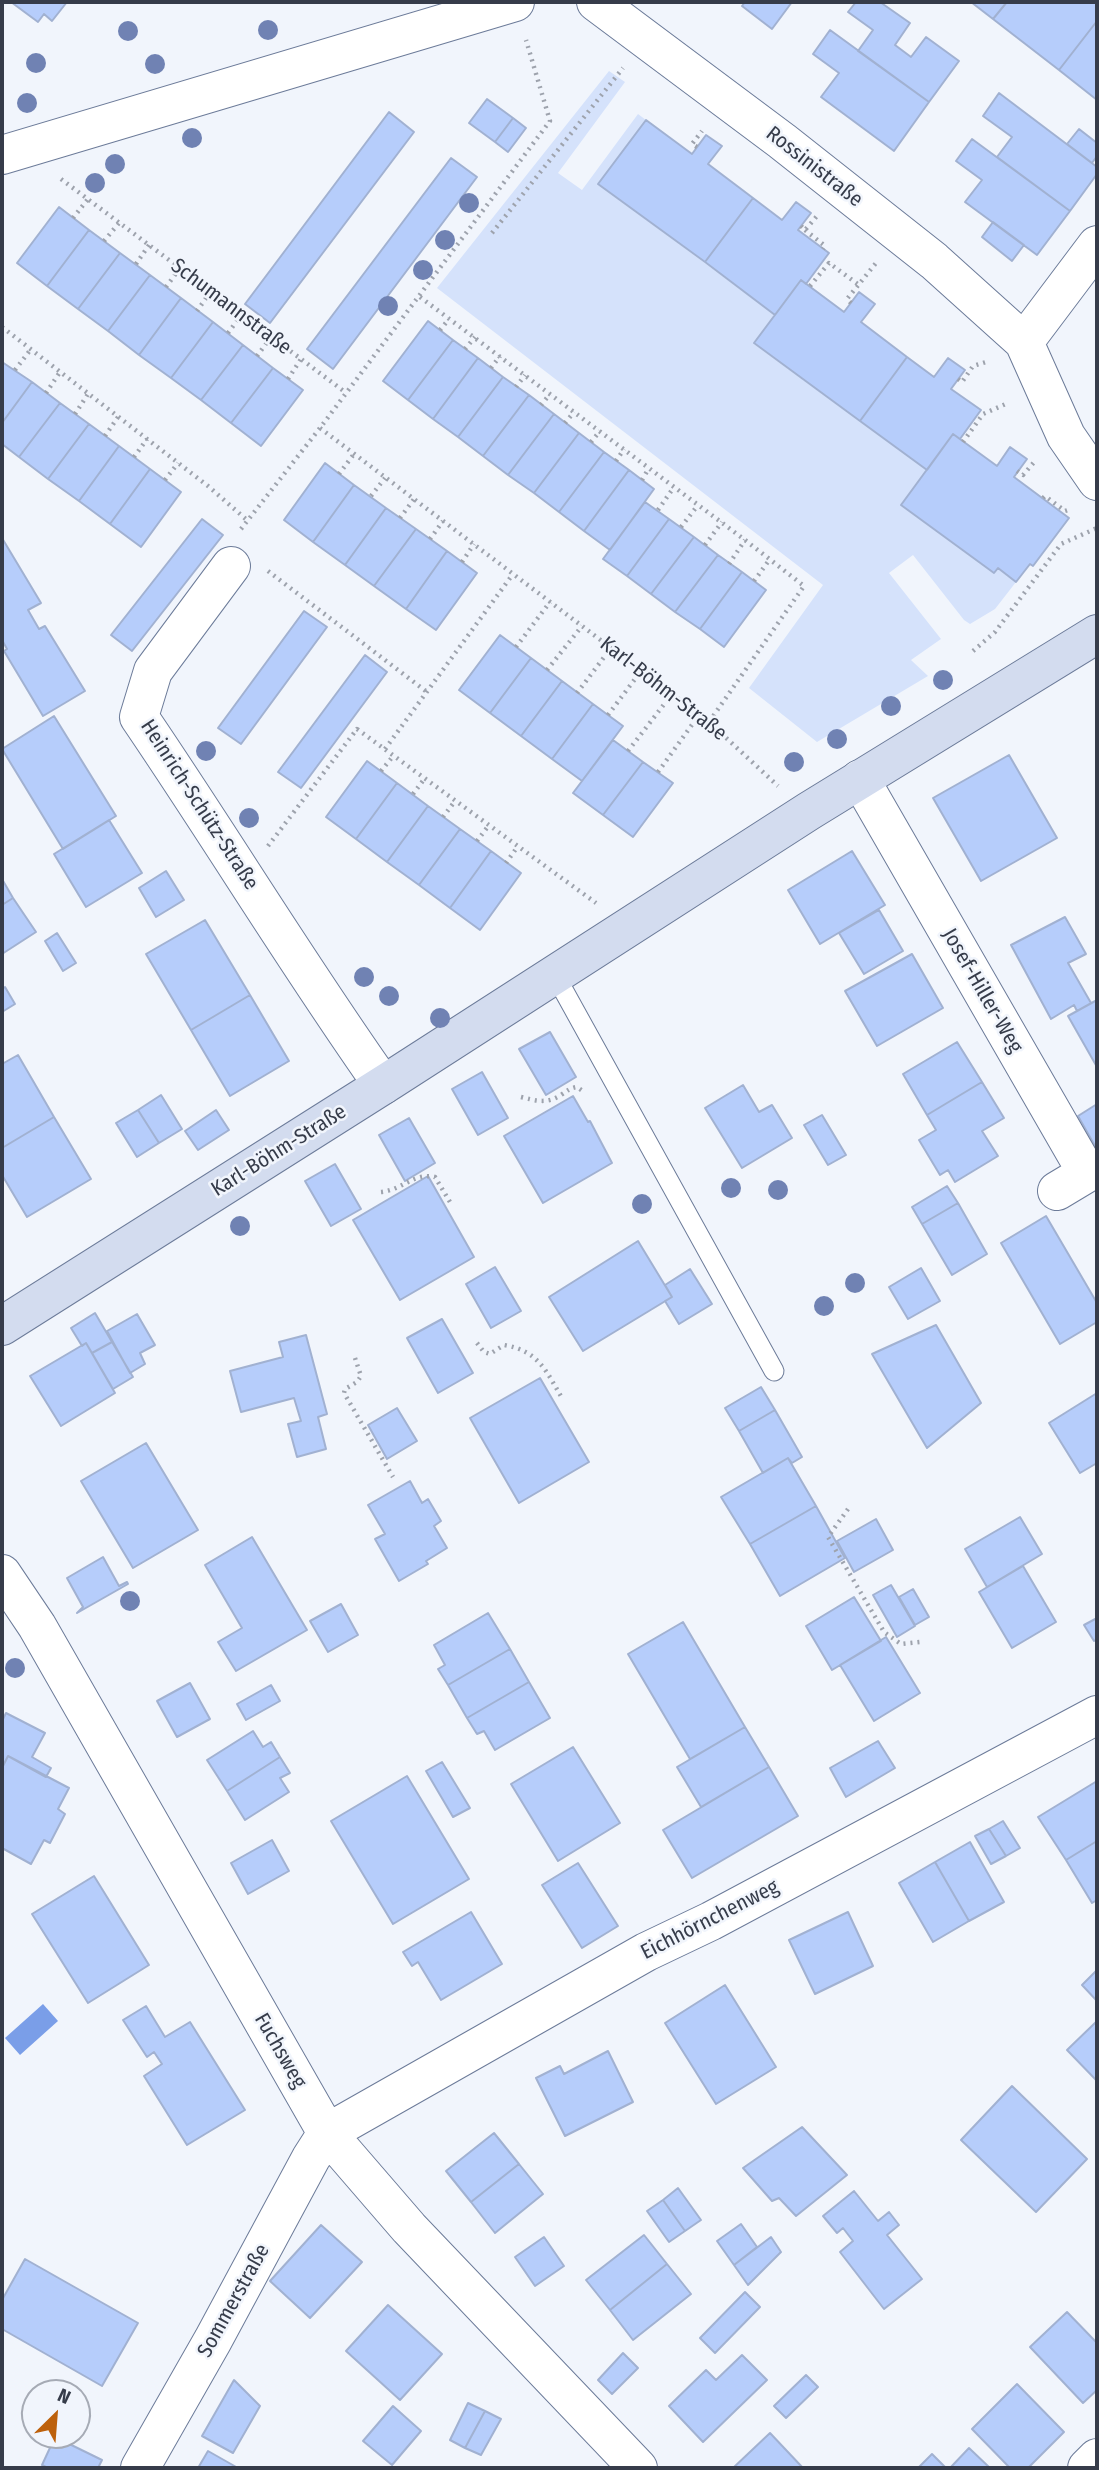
<!DOCTYPE html>
<meta charset="utf-8">
<style>
body{margin:0}
#map{position:relative;width:1099px;height:2470px;overflow:hidden;background:#f1f5fc;font-family:"Fira Sans Condensed",sans-serif}
canvas{display:block}
.frame{position:absolute;inset:0;border:4px solid #363c4a;pointer-events:none}
.north{position:absolute;left:21px;top:2379px;width:70px;height:70px;box-sizing:border-box;background:#f1f5fc;border:2px solid #a6abb5;border-radius:50%;rotate:25deg;font-size:19px;font-weight:700;line-height:28px;text-align:center;color:#363c4a}
.north::after{content:'';display:block;margin:auto;width:24px;height:32px;background:#bd610c;clip-path:polygon(50% 0,100% 100%,50% 72%,0 100%)}
</style>
<div id="map">
<canvas width="1099" height="2470"></canvas>
<div class="frame"></div>
<div class="north">N</div>
</div>
<script>
const c = document.querySelector('canvas').getContext('2d');
c.lineJoin = 'round';
function fillPath(path, color) {
  c.fillStyle = color;
  c.fill(path, 'evenodd');
}
function stroke(path, color, width, dash) {
  c.strokeStyle = color;
  c.lineWidth = width;
  c.lineCap = dash ? 'butt' : 'round';
  c.setLineDash(dash || []);
  c.stroke(path);
}
function drawText(font, color, halo, rows, align = 'center') {
  c.font = font + ' "Fira Sans Condensed",sans-serif';
  c.lineWidth = 5;
  c.setLineDash([]);
  c.textBaseline = 'middle';
  c.strokeStyle = halo;
  c.fillStyle = color;
  for (const [text, x, y, turn = 0] of rows) {
    c.save();
    c.translate(x, y);
    c.rotate((+turn || 0) * Math.PI / 180);
    c.textAlign = isNaN(turn) ? turn : align;
    if (halo) c.strokeText(text, 0, 0);
    c.fillText(text, 0, 0);
    c.restore();
  }
}
const green = new Path2D(`
 M609 71 625 82 558 173 582 190 638 114 646 120 598 184 775 315 754 344 927 470 902 505 994 573 998 568 1016 582 995 609 970 624 964 620 913 555 889 573 941 639 911 660 928 676 817 742 749 688 823 585 437 288Z`);
const water = new Path2D(`
 M43 2004 58 2021 20 2055 5 2038Z`);
const building = new Path2D(`
 M11 2H67L52 21 44 14 38 22Z
 M745 2H792L772 29 742 6Z
 M856 2H880L910 23 895 45 911 57 926 37 959 61 929 102 858 51 873 30 848 12Z
 M971 2H1007L993 19Z
 M1007 2H1097V21L1059 70 993 19Z
 M1097 21V100L1059 70Z
 M830 30 929 102 894 151 821 97 839 73 813 54Z
 M999 93 1097 167V174L1070 211 997 157 1012 137 983 116Z
 M487 99 513 118 495 142 469 123Z
 M389 112 414 132 270 323 245 304Z
 M513 118 526 128 508 152 495 142Z
 M646 120 692 154 706 135 722 146 708 164 753 198 705 262 598 184Z
 M1079 129 1097 143V156L1092 163 1067 144Z
 M972 139 1070 211 1037 255 965 202 982 180 956 161Z
 M451 158 477 177 333 369 307 349Z
 M753 198 782 220 796 202 811 213 798 230 829 253 806 284 801 280 775 315 705 262Z
 M59 207 89 230 47 286 17 263Z
 M993 222 1024 245 1012 261 982 237Z
 M89 230 120 253 78 309 47 286Z
 M120 253 150 275 108 331 78 309Z
 M150 275 181 298 139 355 108 331Z
 M801 280 844 312 859 292 875 304 861 322 907 357 860 421 754 343Z
 M181 298 213 322 171 378 139 355Z
 M428 321 453 340 408 400 383 381Z
 M213 322 243 345 201 400 171 378Z
 M453 340 478 358 433 419 408 400Z
 M243 345 273 368 231 423 201 400Z
 M907 357 934 377 948 358 965 370 951 389 981 410 960 439 953 434 927 470 860 421Z
 M478 358 503 377 458 437 433 419Z
 M2 362 32 382 2 423Z
 M273 368 303 390 261 446 231 423Z
 M503 377 529 395 483 456 458 437Z
 M32 382 60 403 19 457 2 444V423Z
 M529 395 554 414 508 475 483 456Z
 M60 403 89 424 48 479 19 457Z
 M554 414 579 433 534 493 508 475Z
 M89 424 119 446 79 501 48 479Z
 M579 433 604 452 559 512 534 493Z
 M953 434 997 466 1010 447 1027 459 1014 477 1069 518 1033 566 1030 564 1016 582 998 568 994 573 901 505Z
 M119 446 150 469 110 524 79 501Z
 M604 452 629 470 584 531 559 512Z
 M325 463 354 485 313 542 284 520Z
 M150 469 181 492 141 547 110 524Z
 M629 470 654 489 610 550 584 531Z
 M354 485 386 508 345 565 313 542Z
 M645 502 669 519 627 576 603 559Z
 M386 508 416 529 374 586 345 565Z
 M202 519 223 535 132 651 111 635Z
 M669 519 694 537 651 594 627 576Z
 M416 529 447 551 406 609 374 586Z
 M694 537 718 555 675 612 651 594Z
 M2 538 41 603 28 610 39 629 45 626 85 691 43 716 4 651 7 649 2 640Z
 M447 551 477 573 436 630 406 609Z
 M718 555 742 572 700 629 675 612Z
 M742 572 766 590 724 647 700 629Z
 M304 611 327 627 241 744 218 728Z
 M500 635 531 658 490 713 459 690Z
 M365 655 387 672 301 788 278 772Z
 M531 658 562 681 521 736 490 713Z
 M562 681 593 704 552 759 521 736Z
 M593 704 623 726 582 781 552 759Z
 M54 716 116 816 63 849 2 749Z
 M613 740 643 762 603 815 573 793Z
 M1009 755 1057 838 981 881 933 798Z
 M367 761 397 783 356 839 326 817Z
 M643 762 673 783 633 837 603 815Z
 M397 783 428 806 387 862 356 839Z
 M428 806 460 829 419 885 387 862Z
 M109 820 142 873 86 907 54 854Z
 M460 829 491 851 450 908 419 885Z
 M491 851 521 873 480 930 450 908Z
 M852 851 885 905 820 944 788 890Z
 M166 871 184 900 156 917 139 888Z
 M2 879 13 898 2 905Z
 M13 898 36 932 2 954V905Z
 M879 910 903 951 864 974 839 933Z
 M1065 917 1086 954 1068 963 1091 1003 1077 1011 1074 1005 1051 1019 1011 945Z
 M205 920 250 995 191 1030 146 954Z
 M57 933 76 963 63 971 45 941Z
 M912 954 943 1008 877 1046 845 991Z
 M5 987 15 1004 2 1012V989Z
 M250 995 289 1061 230 1096 191 1030Z
 M1097 1000V1067L1068 1016Z
 M550 1032 576 1077 546 1095 519 1049Z
 M957 1042 982 1082 927 1115 903 1074Z
 M18 1055 54 1117 2 1148V1064Z
 M482 1072 508 1118 478 1135 452 1089Z
 M982 1082 1004 1118 982 1131 998 1156 955 1182 948 1170 940 1175 919 1140 936 1130 927 1115Z
 M743 1085 759 1112 772 1105 792 1138 742 1168 705 1108Z
 M161 1095 182 1129 159 1143 138 1110Z
 M573 1096 588 1122 590 1121 612 1163 543 1203 504 1136Z
 M1097 1104V1145L1095 1146 1078 1116Z
 M138 1110 159 1143 137 1157 116 1123Z
 M216 1110 229 1130 198 1150 185 1131Z
 M822 1115 846 1155 828 1165 804 1125Z
 M54 1117 91 1179 27 1217 2 1175V1148Z
 M409 1118 435 1163 405 1181 379 1135Z
 M335 1164 361 1209 331 1226 305 1181Z
 M428 1176 474 1257 400 1300 353 1220Z
 M947 1186 958 1203 922 1224 912 1207Z
 M958 1203 987 1254 952 1275 922 1224Z
 M1046 1216 1097 1303V1322L1060 1344 1001 1243Z
 M638 1241 672 1297 583 1351 549 1297Z
 M495 1267 521 1311 491 1328 466 1284Z
 M921 1268 940 1301 908 1319 889 1287Z
 M690 1269 712 1304 679 1324 665 1301 672 1297 665 1285Z
 M95 1313 112 1342 92 1353 86 1343 82 1346 71 1328Z
 M137 1314 155 1345 140 1353 145 1364 130 1373 107 1331Z
 M442 1319 473 1373 438 1393 407 1338Z
 M936 1325 981 1403 927 1448 872 1354Z
 M306 1335 327 1414 318 1417 326 1449 297 1457 288 1424 301 1421 294 1398 241 1412 230 1371 283 1357 279 1342Z
 M112 1342 133 1377 113 1389 92 1353Z
 M86 1343 115 1393 61 1426 30 1376Z
 M540 1378 589 1462 519 1503 470 1418Z
 M761 1387 775 1410 739 1431 725 1408Z
 M1097 1393V1463L1080 1473 1049 1423Z
 M397 1408 417 1441 387 1459 368 1425Z
 M775 1410 802 1457 792 1463 788 1458 763 1473 739 1431Z
 M146 1443 198 1530 133 1568 81 1481Z
 M788 1458 816 1506 750 1544 721 1497Z
 M410 1481 422 1503 428 1499 441 1521 434 1526 447 1548 426 1561 428 1564 399 1581 375 1539 385 1534 368 1505Z
 M816 1506 845 1558 780 1596 750 1544Z
 M1020 1517 1042 1554 987 1587 965 1549Z
 M876 1519 893 1550 854 1572 837 1541Z
 M252 1537 307 1630 236 1671 218 1642 242 1628 205 1565Z
 M103 1557 119 1586 127 1582 128 1584 77 1613 83 1607 67 1578Z
 M1023 1566 1056 1622 1012 1648 979 1592Z
 M891 1585 915 1626 897 1637 873 1595Z
 M913 1589 929 1617 915 1625 899 1597Z
 M854 1597 881 1641 832 1670 806 1626Z
 M341 1604 358 1635 328 1652 310 1621Z
 M488 1613 510 1649 448 1685 438 1669 445 1665 434 1645Z
 M1097 1618V1639L1094 1641 1084 1625Z
 M683 1622 745 1727 690 1759 628 1654Z
 M886 1637 920 1693 874 1721 840 1665Z
 M510 1649 529 1682 467 1718 448 1685Z
 M529 1682 550 1718 495 1750 484 1731 477 1734 467 1718Z
 M190 1683 210 1719 177 1737 157 1701Z
 M271 1685 280 1701 246 1720 237 1704Z
 M6 1713 45 1733 32 1757 51 1768 46 1777 8 1756 2 1768V1721Z
 M745 1727 769 1767 701 1807 677 1767Z
 M253 1731 263 1747 271 1742 280 1757 227 1791 207 1760Z
 M878 1741 895 1768 846 1797 830 1768Z
 M573 1747 620 1823 558 1861 511 1784Z
 M8 1756 69 1788 58 1809 65 1814 50 1843 44 1840 31 1864 2 1848V1768Z
 M280 1757 290 1773 280 1778 289 1792 245 1820 227 1791Z
 M442 1762 470 1808 453 1817 426 1771Z
 M769 1767 798 1816 692 1878 663 1830Z
 M407 1776 469 1879 393 1924 331 1821Z
 M1097 1781V1841L1066 1860 1038 1817Z
 M1003 1821 1020 1848 1006 1856 989 1829Z
 M989 1829 1006 1856 991 1864 975 1836Z
 M272 1840 289 1871 248 1894 231 1863Z
 M1097 1841V1900L1092 1903 1066 1860Z
 M970 1842 1004 1902 969 1921 935 1862Z
 M935 1862 969 1921 933 1942 899 1883Z
 M578 1863 618 1926 582 1948 542 1885Z
 M94 1876 149 1965 88 2003 32 1914Z
 M471 1912 502 1964 441 2000 418 1962 412 1966 403 1952Z
 M848 1912 873 1966 815 1994 789 1940Z
 M1097 1970V2001L1082 1985Z
 M725 1985 776 2067 716 2104 665 2023Z
 M146 2006 165 2037 190 2022 245 2110 187 2145 144 2076 162 2064 154 2052 147 2057 123 2020Z
 M1097 2021V2081L1067 2050Z
 M608 2051 633 2102 565 2136 536 2078 560 2066 564 2074Z
 M1012 2086 1087 2159 1036 2212 961 2140Z
 M802 2127 847 2175 796 2216 779 2198 772 2201 743 2168Z
 M494 2133 519 2164 471 2202 446 2171Z
 M519 2164 543 2194 495 2233 471 2202Z
 M678 2188 701 2220 685 2231 663 2200Z
 M854 2191 878 2221 889 2212 899 2225 887 2235 922 2279 884 2309 840 2252 853 2241 843 2228 837 2233 823 2216Z
 M663 2200 685 2231 669 2242 647 2211Z
 M741 2224 757 2247 734 2265 717 2241Z
 M321 2225 362 2262 310 2318 270 2281Z
 M644 2235 667 2264 610 2310 586 2280Z
 M544 2237 564 2266 535 2286 515 2257Z
 M771 2237 781 2252 748 2285 734 2265Z
 M25 2259 138 2323 102 2386 2 2329V2300Z
 M667 2264 691 2294 633 2340 610 2310Z
 M745 2292 760 2307 715 2353 700 2338Z
 M388 2305 442 2354 400 2400 346 2351Z
 M1067 2312 1097 2343V2390L1083 2403 1030 2347Z
 M623 2353 638 2368 612 2394 598 2380Z
 M742 2355 767 2380 703 2442 669 2406 706 2370 716 2380Z
 M806 2375 818 2387 786 2418 774 2406Z
 M234 2380 260 2406 233 2453 202 2436Z
 M1017 2384 1064 2432 1028 2468H1010L972 2429Z
 M468 2403 485 2411 465 2448 450 2440Z
 M393 2406 421 2431 392 2465 363 2441Z
 M485 2411 501 2419 481 2455 465 2448Z
 M770 2433 803 2468H733Z
 M55 2437 102 2460 98 2468H48L42 2465Z
 M969 2448 990 2468H950Z
 M208 2451 238 2468H198Z
 M932 2454 946 2468H918Z`);
const path = new Path2D(`
 M697 147 692 144 702 131
 M61 179 345 392
 M73 218 88 199
 M801 226 805 230 817 216
 M805 230 825 246 823 249
 M492 233 623 68
 M104 241 119 223
 M136 264 149 245
 M810 286 829 263 859 285
 M166 287 180 268
 M420 297 745 540 804 586 709 722
 M851 303 847 299 876 263
 M197 311 211 291
 M2 327 208 486 248 521
 M440 330 449 319
 M228 333 242 314
 M465 349 475 337
 M257 356 271 337
 M491 368 500 356
 M15 370 31 349
 M288 379 301 359
 M958 379 962 382 973 366 986 362
 M516 387 525 375
 M46 393 60 372
 M541 405 550 394
 M75 414 88 394
 M565 423 574 412
 M320 428 709 722 778 786
 M105 436 118 417
 M591 442 600 431
 M963 442 983 414 1008 403
 M134 457 147 439
 M616 461 624 449
 M1017 471 1023 475 1036 460
 M339 474 354 454
 M165 480 178 463
 M642 480 649 468
 M371 496 385 478
 M1043 498 1045 496 1065 511 1071 509
 M658 510 674 487
 M400 518 414 499
 M681 527 698 505
 M241 529 320 428 550 121 526 40
 M430 539 443 521
 M705 545 722 522
 M462 562 474 544
 M729 564 745 540
 M268 571 427 692
 M754 581 770 559
 M516 647 550 602
 M973 651 995 632 1061 544 1097 528
 M547 670 582 626
 M577 693 611 648
 M608 715 641 671
 M385 749 513 574
 M628 751 672 694
 M381 771 394 755
 M658 772 699 715
 M413 794 425 778
 M443 817 455 801
 M477 841 489 825
 M268 846 357 729 596 903
 M506 863 518 846
 M521 1097C537 1101 547 1104 561 1095 567 1091 570 1088 577 1087L584 1092
 M381 1192C402 1190 415 1172 435 1177L450 1202
 M477 1343 484 1352 490 1354 504 1345C539 1351 546 1371 562 1398
 M355 1358 361 1376 357 1382 345 1389 344 1393 393 1477
 M848 1509 828 1537 884 1632 901 1644 920 1642`);
const lane = new Path2D(`
 M555 975 774 1371`);
const street = new Path2D(`
 M596 2 782 141 934 261 1024 342 1066 436 1097 481
 M2 155 515 2
 M1024 342 1097 245
 M231 566 153 671 139 717C222 839 298 965 383 1085
 M860 779 1087 1173 1057 1191
 M2 1574 37 1626 327 2133 409 2228 638 2468
 M140 2468 213 2340 311 2158 327 2133 646 1952 711 1921 1097 1715
 M1087 2468 1097 2458`);
const secondary = new Path2D(`
 M2 1326 391 1080 809 811 1097 634`);
const trees = [
 [268,30],
 [128,31],
 [36,63],
 [155,64],
 [27,103],
 [192,138],
 [115,164],
 [95,183],
 [469,203],
 [445,240],
 [423,270],
 [388,306],
 [943,680],
 [891,706],
 [837,739],
 [206,751],
 [794,762],
 [249,818],
 [364,977],
 [389,996],
 [440,1018],
 [731,1188],
 [778,1190],
 [642,1204],
 [240,1226],
 [855,1283],
 [824,1306],
 [130,1601],
 [15,1668]
];
const streetNames = [
 ["Rossinistraße",814,167,38],
 ["Schumannstraße",231,307,37],
 ["Karl-Böhm-Straße",663,689,38],
 ["Heinrich-Schütz-Straße",199,805,57],
 ["Josef-Hiller-Weg",982,991,60],
 ["Karl-Böhm-Straße",279,1151,-32],
 ["Eichhörnchenweg",710,1920,-27],
 ["Fuchsweg",280,2051,60],
 ["Sommerstraße",234,2301,-61]
];
fillPath(green, '#d5e2fb');
fillPath(water, '#7a9ee8');
fillPath(building, '#b6cdfb');
stroke(building, '#a1b1d1', 2);
stroke(lane, '#6c7b99', 21);
stroke(street, '#6c7b99', 40);
stroke(secondary, '#6c7b99', 40);
stroke(path, '#9ea3ad', 4.5, [2, 5]);
stroke(lane, '#fff', 19);
stroke(street, '#fff', 38);
stroke(secondary, '#d3dcef', 38);
c.fillStyle = '#7082b3';
for (const [x, y] of trees) {
  c.beginPath();
  c.arc(x, y, 10, 0, 2 * Math.PI);
  c.fill();
}
drawText('21px', '#363c4a', '#f1f5fc', streetNames);
</script>
